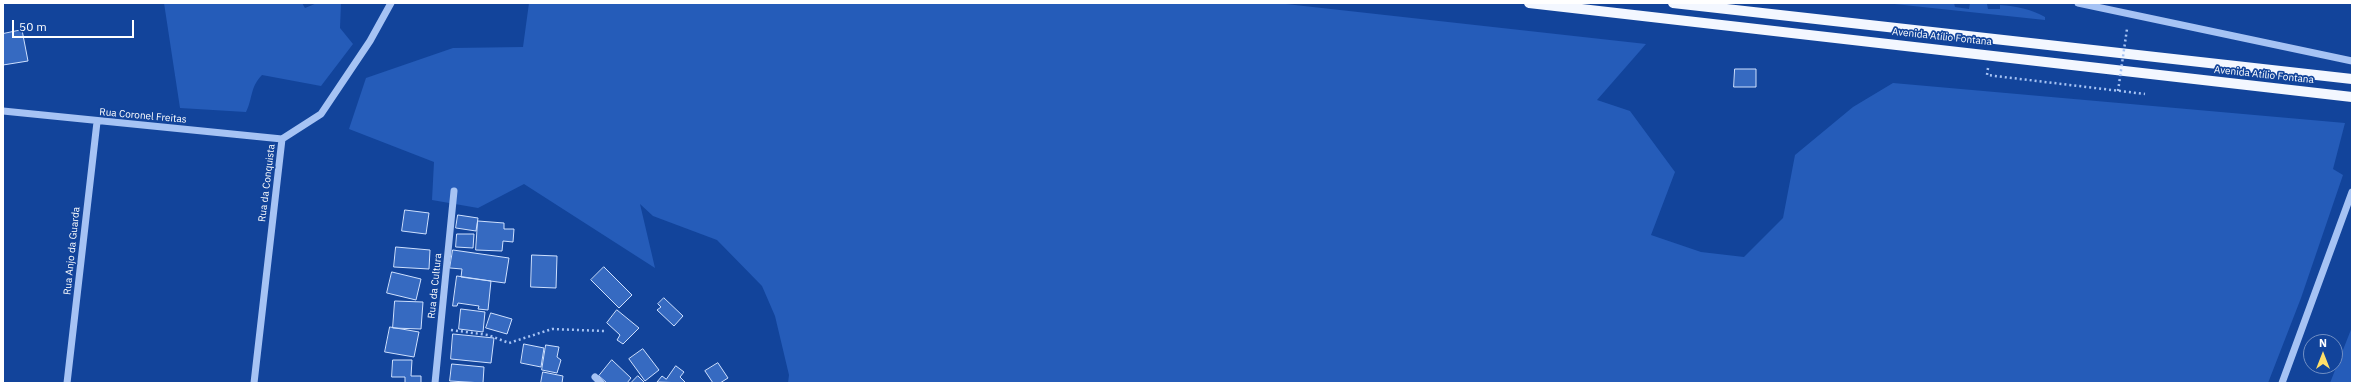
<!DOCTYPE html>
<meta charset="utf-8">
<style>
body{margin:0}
#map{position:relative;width:2355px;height:386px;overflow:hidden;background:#12449b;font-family:"IBM Plex Sans",sans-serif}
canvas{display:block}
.frame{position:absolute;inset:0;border:4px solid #fff;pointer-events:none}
.north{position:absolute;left:2303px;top:334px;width:40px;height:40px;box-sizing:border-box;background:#12449b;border:1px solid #718fc3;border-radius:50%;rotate:0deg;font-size:11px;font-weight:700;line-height:16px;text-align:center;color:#fff}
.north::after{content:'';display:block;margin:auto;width:14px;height:18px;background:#ffdf69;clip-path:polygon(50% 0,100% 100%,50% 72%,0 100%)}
.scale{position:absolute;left:12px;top:20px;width:122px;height:18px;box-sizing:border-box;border:2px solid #fff;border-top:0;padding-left:5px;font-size:12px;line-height:14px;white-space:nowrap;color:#fff;-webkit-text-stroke:3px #12449b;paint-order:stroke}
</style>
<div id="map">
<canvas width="2355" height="386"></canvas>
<div class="frame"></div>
<div class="north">N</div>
<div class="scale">50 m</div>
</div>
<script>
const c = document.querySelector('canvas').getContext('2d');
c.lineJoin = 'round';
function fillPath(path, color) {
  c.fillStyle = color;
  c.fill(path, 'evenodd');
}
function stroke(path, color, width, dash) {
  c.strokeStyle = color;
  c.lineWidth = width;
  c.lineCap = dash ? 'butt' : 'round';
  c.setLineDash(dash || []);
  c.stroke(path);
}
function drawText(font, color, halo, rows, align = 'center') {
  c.font = font + ' "IBM Plex Sans",sans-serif';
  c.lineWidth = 3.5;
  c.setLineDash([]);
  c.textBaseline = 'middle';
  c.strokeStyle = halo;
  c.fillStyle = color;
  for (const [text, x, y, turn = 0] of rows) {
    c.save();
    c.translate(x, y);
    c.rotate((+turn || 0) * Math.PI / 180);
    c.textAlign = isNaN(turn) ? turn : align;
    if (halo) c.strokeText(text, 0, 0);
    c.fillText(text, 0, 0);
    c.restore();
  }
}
const green = new Path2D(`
 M164 3H302L305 8 317 3H341L340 28 353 44 321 86 262 75C250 87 253 98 246 112L180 108Z
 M529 3H1277L1646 44 1597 100 1630 111 1675 172 1651 235 1701 252 1744 257 1783 218 1795 155 1853 107 1893 83 2345 123 2333 169 2343 175 2301 298 2268 383H788L789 375 775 316 762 286 717 240 653 216 640 204 655 268 524 184 478 208 432 200 434 162 349 129 366 78 453 48 523 47Z
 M1885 3H1954L1955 7 1969 9 1970 3 1987 4 1988 9H2000V5C2016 6 2031 9 2045 17V20Z
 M2352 327V383H2330Z`);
const building = new Path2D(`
 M22 30 28 61 3 65V34Z
 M1735 69H1756V87H1734Z
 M405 210 429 213 426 234 402 231Z
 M458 215 478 218 476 231 456 228Z
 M478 221 504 223V229H514L513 242 503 241 502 251 476 250Z
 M457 234H474L473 248 456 247Z
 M396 247 430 250 429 269 394 267Z
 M453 250 509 258 505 283 461 277 462 269 450 268Z
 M532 255 557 256 556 288 531 287Z
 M604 267 632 295 619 308 591 280Z
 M392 272 421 279 416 300 387 293Z
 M457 276 491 281 488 310 478 309 479 306 458 303 457 306H453Z
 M664 298 683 316 674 326 657 310 661 307 658 304Z
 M395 301 423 302 421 329 393 328Z
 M461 309 485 312 483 332 459 329Z
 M617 310 639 328 623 344 617 340 620 335 607 323Z
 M491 313 512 319 507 334 486 328Z
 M390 327 419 332 414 357 385 352Z
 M453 334 494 338 491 363 451 359Z
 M524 344 544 348 541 367 521 363Z
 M546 345 559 347 557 357 561 360 557 373 542 370Z
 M643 349 659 370 645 381 629 359Z
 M393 360H412L411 376H421V383H405V377H392Z
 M612 360 631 378 627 383H607L599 376Z
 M718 363 728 378 720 383H713L705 371Z
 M452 364 484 367 483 383 450 381Z
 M676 366 684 372 680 377 686 383 657 382 662 376 666 379Z
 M543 372 563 376 562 383H541Z
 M638 376 645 383H631Z`);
const path = new Path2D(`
 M1988 68 1987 75 2145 94
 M451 330 488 335 509 343 552 329 604 331`);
const minor = new Path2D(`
 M2078 3 2352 61
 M3 111 282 139
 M282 139 321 114 370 41 391 3
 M595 377 601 383
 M67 383 97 122
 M254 383 282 139
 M435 383 454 191
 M2282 383 2352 192`);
const major = new Path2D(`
 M1529 3 2352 97
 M1673 3 2352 79`);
const pathBridge = new Path2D(`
 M2118 91 2127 29`);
const streetNames = [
 ["Avenida Atílio Fontana",1942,37,6],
 ["Avenida Atílio Fontana",2264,75,6],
 ["Rua Coronel Freitas",143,116,5],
 ["Rua da Conquista",267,183,-83],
 ["Rua Anjo da Guarda",72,251,-84],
 ["Rua da Cultura",435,286,-84]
];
fillPath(green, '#255cb9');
fillPath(building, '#366ac1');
stroke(building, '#cee0fe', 1);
stroke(path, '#a6c3f4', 2.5, [2, 3]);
stroke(minor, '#a6c3f4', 7);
stroke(major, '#f3f7ff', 10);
stroke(pathBridge, '#a6c3f4', 2.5, [2, 3]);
drawText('10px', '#fff', '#12449b', streetNames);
</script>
